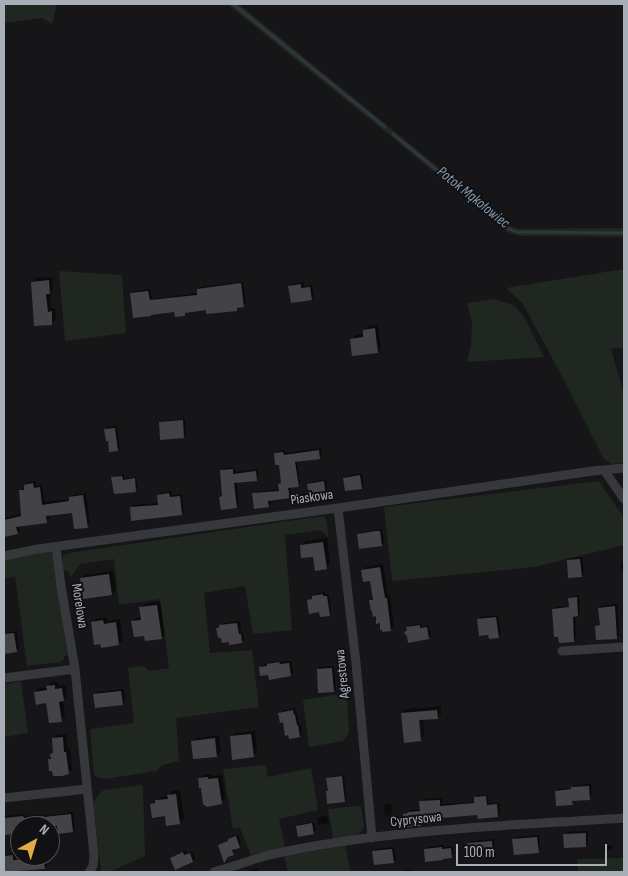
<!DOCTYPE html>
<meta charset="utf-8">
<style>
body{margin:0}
#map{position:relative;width:628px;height:876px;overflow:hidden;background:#161618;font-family:"Sofia Sans Condensed",sans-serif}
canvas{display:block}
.frame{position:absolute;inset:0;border:5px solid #a9adb6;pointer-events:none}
.north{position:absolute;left:10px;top:816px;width:50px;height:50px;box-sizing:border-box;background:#111113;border:1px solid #4e4f54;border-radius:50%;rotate:39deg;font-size:14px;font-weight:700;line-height:20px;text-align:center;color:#a9adb6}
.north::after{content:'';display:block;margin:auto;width:18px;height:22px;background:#e1ac45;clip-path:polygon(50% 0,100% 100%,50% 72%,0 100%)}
.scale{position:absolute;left:456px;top:844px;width:151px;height:22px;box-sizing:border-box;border:2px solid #a9adb6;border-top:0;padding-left:6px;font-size:15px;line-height:18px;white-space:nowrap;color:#a9adb6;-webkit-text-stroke:4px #111113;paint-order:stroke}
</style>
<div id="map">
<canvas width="628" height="876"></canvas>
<div class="frame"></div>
<div class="north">N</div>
<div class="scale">100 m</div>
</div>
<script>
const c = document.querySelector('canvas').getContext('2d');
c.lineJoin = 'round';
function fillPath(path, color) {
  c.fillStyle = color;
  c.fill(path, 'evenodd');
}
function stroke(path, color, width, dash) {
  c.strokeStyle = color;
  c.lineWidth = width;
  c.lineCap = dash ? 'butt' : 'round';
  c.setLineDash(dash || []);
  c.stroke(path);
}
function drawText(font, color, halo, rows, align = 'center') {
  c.font = font + ' "Sofia Sans Condensed",sans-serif';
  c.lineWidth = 4;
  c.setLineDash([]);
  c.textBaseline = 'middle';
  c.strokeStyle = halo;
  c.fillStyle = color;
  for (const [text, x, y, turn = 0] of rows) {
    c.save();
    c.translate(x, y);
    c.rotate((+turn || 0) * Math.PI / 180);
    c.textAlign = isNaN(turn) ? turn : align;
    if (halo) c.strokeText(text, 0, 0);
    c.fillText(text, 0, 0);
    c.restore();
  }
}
const green = new Path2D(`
 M4 4H57L52 24 42 18 4 23Z
 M227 4H239L509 225 519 229 624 228V237L522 236 507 232 388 134Z
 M624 269V347L611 349 624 395V462L612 464 604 459 564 380 523 304 506 288Z
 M59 271 122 275 126 333 65 341Z
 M495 299 515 306 524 317 544 357 467 362 471 344 472 322 467 303Z
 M599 481 624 518V545L534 567 392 581 384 507Z
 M323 516 326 519 329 538 320 530 285 535 292 630 253 634 245 586 204 593 210 653 252 650 259 707 176 718 179 761 162 765 156 771 105 779 98 778 94 774 90 729 134 723 128 668 144 666 149 671 169 668 160 599 119 605 114 559 80 564 71 577 67 570H63V556L69 553Z
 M48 552 53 553 68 655 64 656V659L61 662 27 666 15 576 4 579V560Z
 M21 681 28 733 4 737V684Z
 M347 693 349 733 343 741 309 747 303 700Z
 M266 765 268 777 311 768 318 810 279 819 285 848 251 855 240 828 233 829 223 769Z
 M141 785 143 788 145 856 109 872H100L101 871 93 801 96 800C97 795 99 792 105 790Z
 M356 806 361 807 364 826 361 832 352 837 333 838 328 809Z
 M345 846 351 872H288L284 856Z
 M624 858V872H578L577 859Z`);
const shadow = new Path2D(`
 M52 277 53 289 50 292 51 308H55L56 319 52 323 32 282 36 278Z
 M243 282 246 303 236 310 207 309 187 312 185 315 131 293 134 291 150 289 152 299 199 293 198 289 200 287Z
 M303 282 304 286 312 285 314 296 312 299 289 286 292 284Z
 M378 325 381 348 377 352 352 339 356 335 364 334V330L368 326Z
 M185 419 186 434 184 437 160 423 163 421Z
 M117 426 120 448 118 450 106 429 108 427Z
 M321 448 322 456 320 458 297 461 300 483 298 486 290 487 291 494 289 497 270 499 271 504 268 506 253 494 255 492 280 489 279 484 282 481 280 463 275 454 277 451 285 450 286 453Z
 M224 468H235V472L258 469 259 477 257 479 237 482 239 504 237 507 220 497 223 494 221 471Z
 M362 473 364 485 362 488 344 478 347 476Z
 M124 474V479L136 477 138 488 136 490 113 477 115 476Z
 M326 479 328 494 326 497 311 499 308 484 311 482Z
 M35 481 36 486 42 485 45 502 70 499V497L73 495 86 493 90 524 87 526 73 512 49 515V519L46 522 19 525 20 530 17 533 4 535V518L22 514 20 491 23 488H25V485L28 482Z
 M171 491 172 495 182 494 184 511 181 514 131 507 133 505 159 503 158 495 161 493Z
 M382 529 384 543 381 545 359 534 361 532Z
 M327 538 330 564 326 568 314 555 301 545 305 541Z
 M624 552V572H621V563L624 561Z
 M582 557 584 573 582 576 568 561 570 558Z
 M383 564 388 596 390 595 394 626 390 630 381 622 377 615 371 601 374 597 372 580 363 570 366 567Z
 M113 571 116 590 112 594 82 578 85 575Z
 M325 592V594H329L331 612 329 615 320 611 309 601 313 598V596L315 594Z
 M579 595 580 613 578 615H575L576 638 573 641 553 609 556 607 570 606 569 598 572 596Z
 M160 601 165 634 161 638 145 634 132 622 136 618 142 617 141 608 145 604Z
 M617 604 619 635 617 638 596 626 601 624 599 608 601 606Z
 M498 615 501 635 498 637 478 620 481 617Z
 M107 617V621L120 619 123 640 119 644 92 623 96 619Z
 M240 621 241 633H243L244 639 241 642 230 641 218 629 223 623Z
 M422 624V626L429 625 431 636 428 638 408 631 407 628 410 625Z
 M17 631 19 648 16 651 4 652V633Z
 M291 661 293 672 290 675 270 674 261 667 263 665 268 664 271 662Z
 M334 666 336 689 333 691 318 669 320 667Z
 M52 682H58L59 686 66 685 67 696 63 700 65 716 61 720 47 702 35 692 39 688 48 687Z
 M124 689 125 701 123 704 94 694 97 692Z
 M441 706V714L437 718 423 719 424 736 420 740 402 713 406 709ZM417 714H420L422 738H419Z
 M295 708 296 713H297L299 724H301L302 733 300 736 290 737 280 713 282 711Z
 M255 731 257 752 253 756 231 737 235 733Z
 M66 734 68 749H70L72 769 68 773 49 759 54 752 53 739 57 735Z
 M219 735 221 752 217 755 192 742 196 738Z
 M212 774V776L222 775 225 798 221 802 199 778 203 775Z
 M344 775 346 798 344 801 327 792 329 790 328 779 330 777Z
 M591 784 592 796 589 798 575 800 572 803 556 791 558 789 573 788 575 785Z
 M180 790 184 819 180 823 151 804 160 797 168 796 172 791Z
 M478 795H488L489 803H499L500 814 498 816 479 813 443 816V820L441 822H423L420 825 404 814 412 810 421 809 420 802 423 799 442 798V804L476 802V798Z
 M391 803 392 815 385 816 384 805Z
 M73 812 75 829 72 831H50V826H20V832L4 833V816L25 814 26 816 46 815V816Z
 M327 815 329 823 318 825 317 818Z
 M314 822 316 830 313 833 298 826 300 824Z
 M588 831V843L586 846 565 835 567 832Z
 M238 835 241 844 234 848 235 851 233 854 219 845 222 843 229 840 232 837Z
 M539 835 540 849 538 852 514 840 516 837Z
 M494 839 495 853 492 855 468 843 470 841Z
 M444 845V847L453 846V854L451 857 425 849 427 847Z
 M604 845H612V850L604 852Z
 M394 847 396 859 393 862 373 852 376 849Z
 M186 851 187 854 192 851 195 859 193 861 176 868 172 858 174 856Z
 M15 853V858H30L29 856H44V858H46L47 866 44 868 18 870V872H4V855Z
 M258 868 259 872 262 871V872H247L250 870Z
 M410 869 411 872H402L404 870Z`);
const stream = new Path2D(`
 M233 4 385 127
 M393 134 507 228 516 232 624 233`);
const building = new Path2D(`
 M49 280 50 294H46L48 312 52 311V325L34 326 31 282Z
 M241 283 244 307 237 308V311L206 314V310L185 313V316L175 317 174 312 151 315V316L133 318 130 293 148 291 150 300 197 295V289Z
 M301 284V288L310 287 312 300 291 303 288 286Z
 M375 328 378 353 352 356 350 339 363 337V330Z
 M183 420 184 438 160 440 159 422Z
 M115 428 118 451 109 452 108 441H106L104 429Z
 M319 450 320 459 295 462 299 487 288 488 290 498 268 501 269 507 254 509 252 493 279 491 278 484 281 483 279 465H275L274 453 283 452 284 455Z
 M233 469V474L256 471 257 481 234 483 237 508 221 510 219 497 222 496 220 470Z
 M360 475 362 489 345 491 343 478Z
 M122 476 123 480 135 478 136 492 114 494 111 477Z
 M324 481 326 498 310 501 307 484Z
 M33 483 34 488 40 487 42 505 69 501V497L83 495 88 528 74 529 72 513 46 516 47 523 16 527 18 534 4 537V520L21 516 19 490H24V485Z
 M169 493 170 497 180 496 182 515 131 521 130 507 158 505 157 495Z
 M376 531H380L382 546 359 549 357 534Z
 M323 542 327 569 315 571 313 557 301 558 300 545Z
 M580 559 582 577 568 578 567 560Z
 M380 567 385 598H387L391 631 382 632V630H380V623L376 624V616L373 617 372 611H371L369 600H373L370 581 363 582 361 570Z
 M109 574 112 595 83 599 80 578Z
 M323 594V596H327L330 616 320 617 319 612 309 614 307 600 312 599V596Z
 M577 597 578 616 573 617 574 642 559 643 558 637H554L552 609 569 607 568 598Z
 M157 605 162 639 145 641 144 636 134 637 131 621 141 620 139 607Z
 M615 606 617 639 596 640 595 626 600 625 598 608Z
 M496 617 499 638 489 639 488 635 479 636 477 619Z
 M103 620 104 624 116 622 119 645 101 648 100 644 94 645 91 622Z
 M237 623 239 634H241L242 643 229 645V642L222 643 221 638H218L216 628H219V625Z
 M420 625V628L427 627 429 639 408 643 407 636 404 633 407 630 406 627Z
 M14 633 17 652 4 654V634Z
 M279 662 280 664 289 663 291 676 269 680 268 675 260 676 259 667 267 666V664Z
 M332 668 334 692 318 693 317 669Z
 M55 685V689L62 688 64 701 59 702 62 722 49 723 46 703 36 705 34 692 47 690 46 686Z
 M121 691 123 705 95 708 93 694Z
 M293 710 294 715H295L297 725H298L300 737 289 739 288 735 285 736 283 722 280 723 278 713Z
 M437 710 438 719 419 720 421 741 404 743 401 713Z
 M251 734 254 757 232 760 230 736Z
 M63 737 64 752H66L69 774 62 776H53L52 771H49L48 759H51L50 754 53 753 52 738Z
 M215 738 217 757 193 759 191 741Z
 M342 776 345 802 327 804 326 791H328L326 778Z
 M208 777V779L218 778 222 804 207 807 203 804 201 788H199L198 778Z
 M589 786 590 800 572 801 573 805 556 806 555 791 571 789V787Z
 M176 794 180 824 166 826 165 816 152 818 150 804 155 803V800L168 799 167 795Z
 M486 796 487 805 497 804 498 817 478 819 477 815 441 818V823L421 824V826L404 827 403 814 408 813V812L420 811 419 801 440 800V806L474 803V797Z
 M71 814 73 832 58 834 57 826H14L15 834 4 835V818L23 816 24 818 44 816V817Z
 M312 823 314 834 298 837 296 826Z
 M586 833V847L564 848 563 834Z
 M236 836 240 848 232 850 234 855 228 857 224 863 218 845 228 841V839Z
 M537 837 539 853 514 855 512 839Z
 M492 841 493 856 468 858 467 843Z
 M442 847V849L451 848 452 858 443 859V860L425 862 424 849Z
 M392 849 394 863 374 865 372 851Z
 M183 852 184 855 190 853 193 862 175 870 170 858Z
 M13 855V860L28 859V856H42V860H44L45 869 4 872V856Z`);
const street = new Path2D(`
 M604 470 624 499
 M338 508 356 663 372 838
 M56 547 61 586 75 669 94 855 93 866 89 872
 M4 556 38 549 338 508 593 471 624 468
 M562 651 624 647
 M4 678 75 669
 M4 798 87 789
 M214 872C232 867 251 860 269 855 385 829 506 826 624 818`);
const streetNames = [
 ["Piaskowa",312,498,-8],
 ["Morelowa",79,606,81],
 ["Agrestowa",343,674,-96],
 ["Cyprysowa",416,820,-6]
];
const waterNames = [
 ["Potok Mąkołowiec",473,198,39]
];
fillPath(green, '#202721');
fillPath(shadow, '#0007');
stroke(stream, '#2f363c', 3);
fillPath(building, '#434347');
stroke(street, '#37383c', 9);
drawText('14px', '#a9adb6', '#111113', streetNames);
drawText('italic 15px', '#839aae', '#111113', waterNames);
</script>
